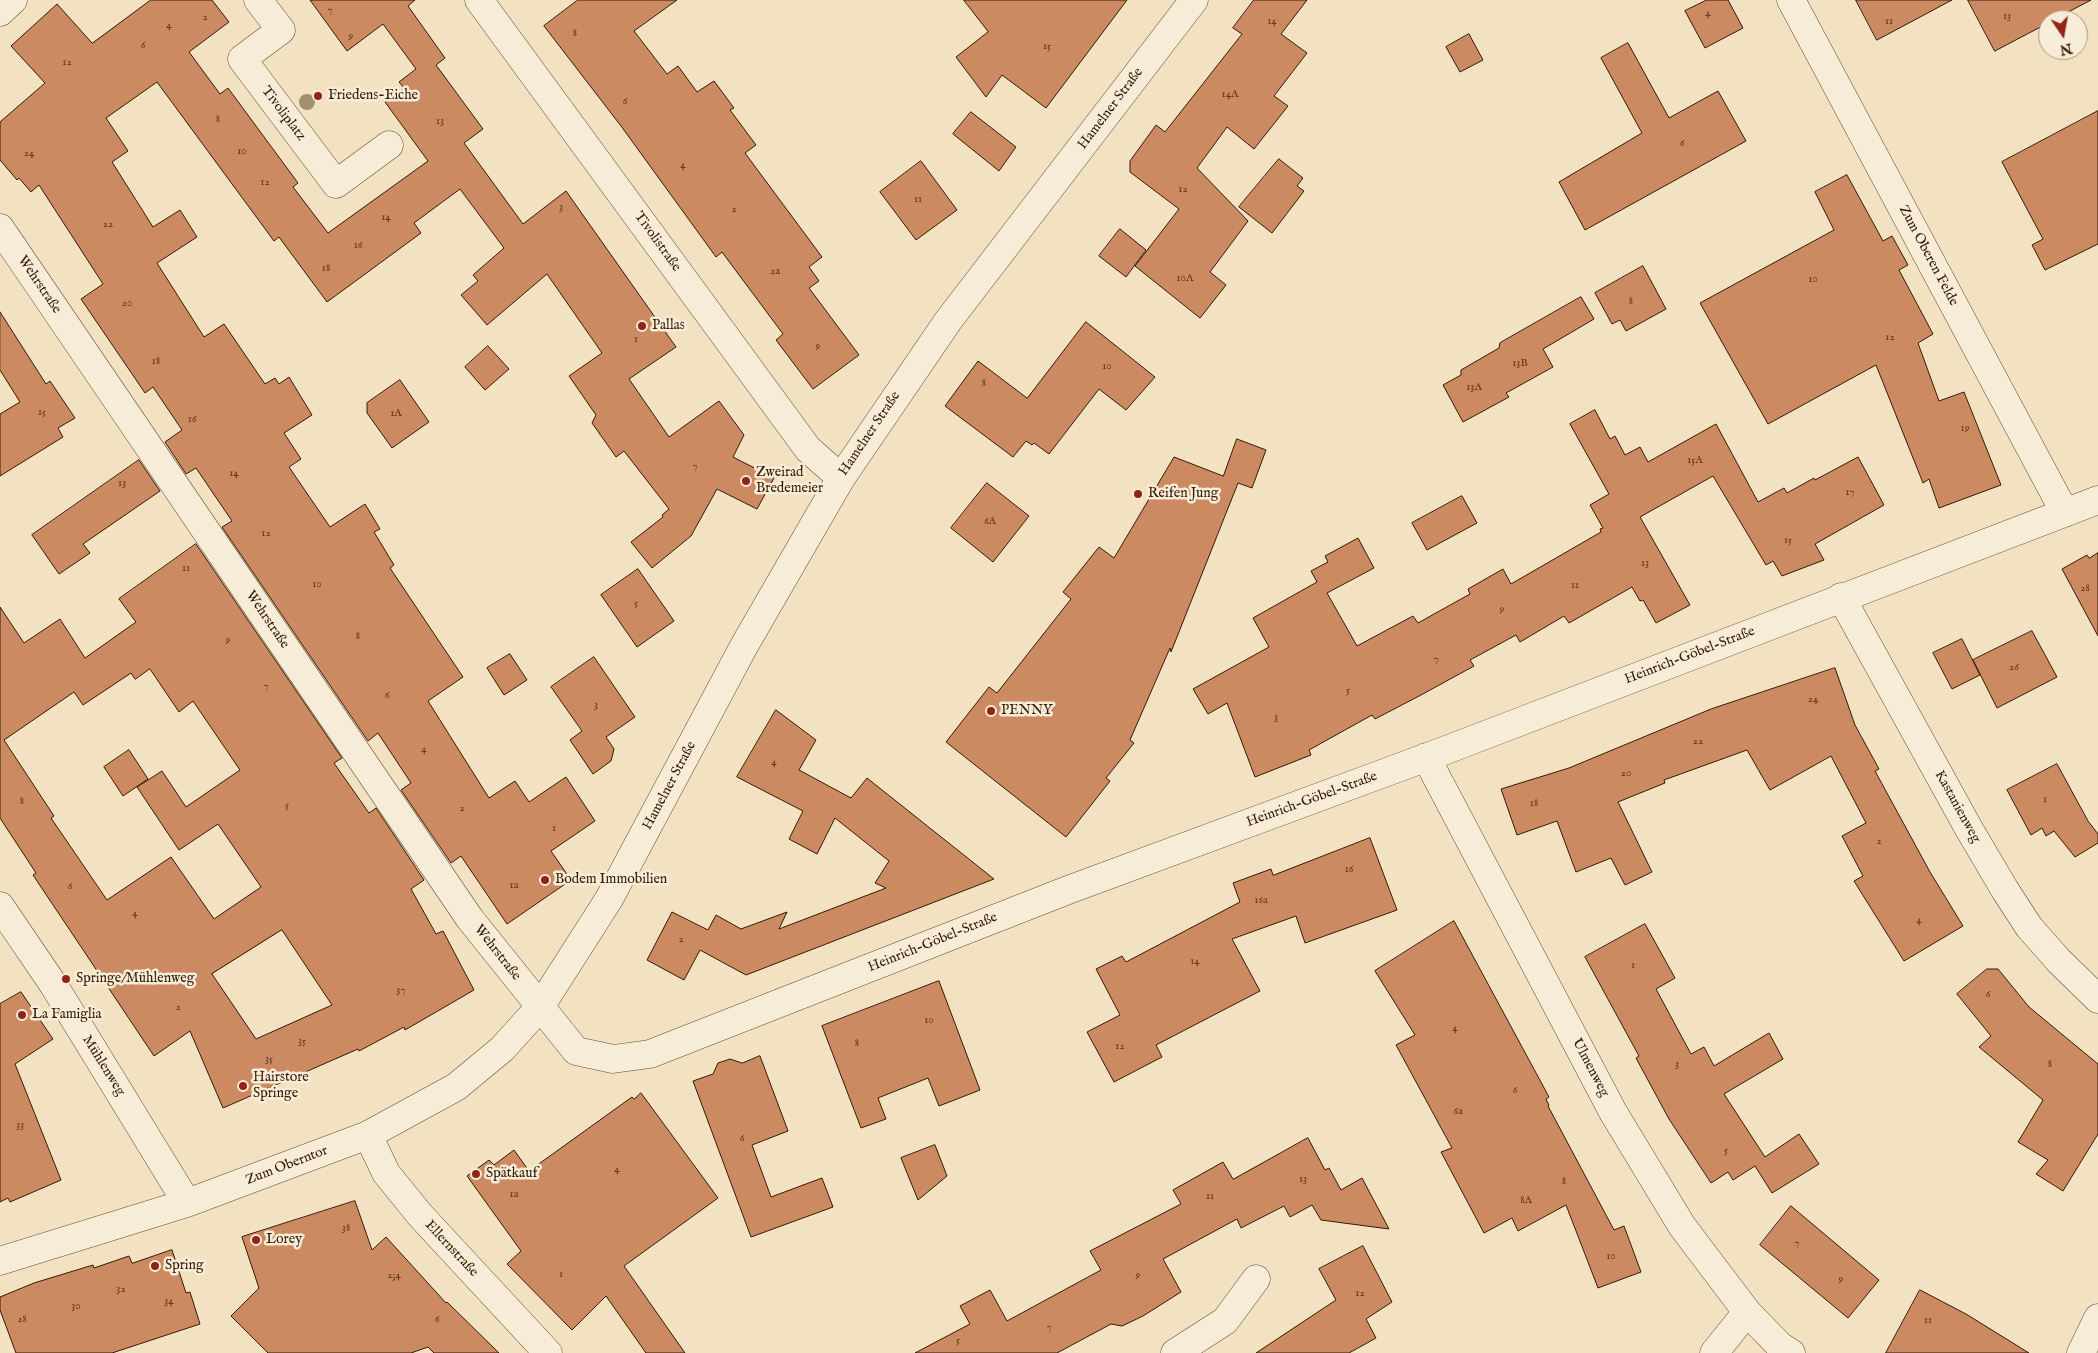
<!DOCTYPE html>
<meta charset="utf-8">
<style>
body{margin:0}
#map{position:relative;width:2098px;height:1353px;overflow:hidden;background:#f3e2c1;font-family:"IM FELL English",serif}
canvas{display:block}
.north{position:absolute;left:2038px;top:10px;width:50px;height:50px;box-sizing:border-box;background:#f7ecd7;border:1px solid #a99882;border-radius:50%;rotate:168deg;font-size:14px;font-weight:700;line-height:20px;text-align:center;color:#351a03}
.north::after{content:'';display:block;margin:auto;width:18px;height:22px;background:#8f2418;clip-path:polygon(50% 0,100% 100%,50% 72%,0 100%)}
</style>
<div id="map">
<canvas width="2098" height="1353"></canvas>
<div class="north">N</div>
</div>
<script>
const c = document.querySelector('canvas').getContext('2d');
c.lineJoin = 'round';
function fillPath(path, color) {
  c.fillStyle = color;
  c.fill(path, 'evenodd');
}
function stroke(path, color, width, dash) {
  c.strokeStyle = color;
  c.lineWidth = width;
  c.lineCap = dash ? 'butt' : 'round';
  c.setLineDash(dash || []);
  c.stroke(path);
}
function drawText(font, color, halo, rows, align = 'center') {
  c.font = font + ' "IM FELL English",serif';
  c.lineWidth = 5;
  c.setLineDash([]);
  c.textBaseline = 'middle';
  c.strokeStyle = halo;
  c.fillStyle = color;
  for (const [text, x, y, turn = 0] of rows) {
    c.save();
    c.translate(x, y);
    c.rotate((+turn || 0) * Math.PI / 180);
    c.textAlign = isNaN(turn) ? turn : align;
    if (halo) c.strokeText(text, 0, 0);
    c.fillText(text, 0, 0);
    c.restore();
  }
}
const building = new Path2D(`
 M151 0H212L229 22 189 52 220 94 228 88 298 183 293 187 328 233 428 161 385 102 404 88 399 82 416 69 383 24 347 51 310 0H415L408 6 445 58 436 65 483 129 464 143 523 224 566 191 676 347 629 379 669 437 719 401 744 435 733 457 774 478 757 509 717 489 691 536 652 568 631 542 663 517 662 515 669 509 624 451 616 457 592 423 596 415 569 376 602 353 547 274 487 325 461 295 478 281 473 275 504 248 460 189 414 223 421 233 327 302 279 237 274 241 157 82 106 118 128 151 112 162 153 227 180 210 197 237 157 263 204 337 224 324 265 384 275 378 279 384 289 377 312 415 284 433 301 459 289 467 330 527 365 504 380 529 374 532 394 565 390 568 463 677 428 701 489 798 515 781 529 802 566 777 595 821 551 851 571 880 507 924 461 856 451 863 401 790 411 783 378 733 368 741 222 527 232 521 196 468 186 474 165 442 182 430 153 387 145 393 81 299 103 284 39 185 31 192 19 178 17 180 0 160V122L45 83 11 46 57 4 92 43Z
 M578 0H677L634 31 667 74 678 66 697 92 714 81 734 108 730 110 756 145 745 153 822 257 809 267 819 281 809 288 859 355 813 389 776 340 783 334 722 252 716 257 621 126 544 26Z
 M964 0H1127L1046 108 1002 75 986 97 956 57 988 32Z
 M1254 0H1307L1281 34 1307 53 1274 96 1288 106 1254 149 1227 127 1197 168 1248 221 1210 272 1226 285 1200 318 1135 266 1179 209 1130 172V161L1156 125 1165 132 1242 34 1233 28Z
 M1707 0H1728L1743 28 1705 48 1685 11Z
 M1856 0H1952L1877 40Z
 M1968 0H2091L2053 20H2048V23L1995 51Z
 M1469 34 1483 60 1460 72 1446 47Z
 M1628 43 1669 118 1718 91 1746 141 1585 230 1559 182 1642 133 1601 58Z
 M2098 111V244L2045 270 2032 245 2043 239 2002 162Z
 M971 112 1016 147 999 171 953 134Z
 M1279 159 1303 178 1297 186 1304 191 1272 233 1239 207Z
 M921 161 957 210 916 240 880 192Z
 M1847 175 1883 241 1892 236 1908 265 1899 270 1933 334 1918 343 1939 401 1964 392 2001 485 1939 508 1929 479 1923 483 1876 365 1768 424 1700 303 1834 230 1815 192Z
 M1120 229 1146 250 1126 277 1099 256Z
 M1643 266 1666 309 1626 331 1620 320 1612 324 1595 293Z
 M1581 297 1594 319 1543 349 1553 367 1506 393 1509 397 1463 422 1443 385 1461 375V370L1499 348 1500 343Z
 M0 312 46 384 50 381 75 418 58 428 63 437 0 476V414L20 402 0 370Z
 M1086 322 1155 377 1126 410 1099 389 1049 454 1034 443 1032 445 1026 441 1013 457 945 406 978 361 1027 398Z
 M488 346 509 369 485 390 465 367Z
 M400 380 429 422 392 448 367 413V403Z
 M1595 410 1610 439 1615 436 1625 455 1640 447 1648 462 1716 424 1758 502 1784 488 1787 493 1814 478 1815 480 1858 457 1884 505 1815 544 1824 560 1782 576 1773 561 1766 565 1713 476 1640 517 1690 605 1656 623 1643 600 1640 601 1632 587 1569 623 1564 616 1520 642 1516 635 1470 660 1474 666 1421 695 1375 719 1372 715 1309 750 1311 755 1255 777 1227 703 1208 714 1193 689 1269 647 1253 618 1317 582 1311 571 1328 562 1325 556 1358 538 1374 568 1327 593 1357 646 1413 616 1418 623 1470 594 1468 589 1503 569 1511 584 1601 532 1600 529 1603 528 1590 505 1609 494 1570 424Z
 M1237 439 1266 450 1252 488 1238 483 1171 652 1170 648 1130 740 1134 743 1106 778 1110 781 1066 837 946 742 989 687 997 693 1071 599 1063 592 1099 547 1114 558 1174 457 1223 476Z
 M139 460 160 491 83 544 90 553 59 574 32 535Z
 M987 483 1029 516 993 562 951 528Z
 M1462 496 1477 523 1427 550 1412 523Z
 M196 544 342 758 334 763 369 813 376 808 424 880 411 889 436 934 443 931 474 990 405 1030 404 1027 359 1051 358 1049 223 1108 190 1031 154 1056 33 875 36 873 0 818V607L24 643 60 619 85 658 136 622 119 599ZM150 669 179 712 193 701 240 770 186 807 162 771 137 787 179 850 218 824 261 887 214 919 171 857 107 900 51 818 54 816 4 740 74 692 83 705 131 673 135 679ZM282 930 332 1005 256 1039 212 974Z
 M2098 553V636L2062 569 2087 555 2089 558Z
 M638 569 674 621 637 647 601 595Z
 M2032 631 2057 677 1997 708 1973 660Z
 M1962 639 1980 675 1952 689 1933 653Z
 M510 654 527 680 504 695 487 668Z
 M594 657 635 717 606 737 614 749 611 761 593 774 570 740 582 731 551 687Z
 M1835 668 1855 725 1879 769 1875 771 1930 872 1963 926 1904 961 1854 881 1863 876 1842 836 1866 823 1831 756 1770 790 1747 750 1664 780 1665 783 1618 802 1652 872 1625 885 1611 858 1576 872 1557 821 1517 835 1501 789 1569 768 1711 709Z
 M776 710 816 740 799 770 851 798 867 778 994 879 746 975 700 950 684 980 647 960 672 912 708 930 716 915 741 929 787 912 779 929 886 888 875 883 889 861 835 818 817 854 789 839 803 811 737 777Z
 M129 750 148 779 123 796 104 767Z
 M2057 764 2088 821 2098 834V843L2075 857 2054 831 2046 836 2042 828 2031 835 2007 790Z
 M1370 838 1397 910 1305 943 1296 916 1232 939 1260 991 1156 1045 1162 1057 1114 1082 1087 1032 1120 1015 1096 969 1122 956 1126 962 1240 902 1233 883 1271 869 1273 875Z
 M1454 921 1549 1097 1546 1099 1549 1105 1548 1106 1614 1230 1624 1226 1641 1272 1598 1288 1566 1205 1518 1231 1512 1218 1484 1233 1441 1152 1452 1148 1396 1045 1415 1035 1375 971Z
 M1645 924 1675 978 1656 989 1691 1054 1704 1047 1714 1066 1769 1033 1783 1059 1724 1094 1765 1157 1799 1134 1819 1164 1772 1193 1755 1166 1733 1180 1728 1172 1711 1183 1669 1119 1636 1058 1639 1056 1585 957Z
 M1987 969H1998L2029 1007 2098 1064V1134L2063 1191 2036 1174 2048 1160 2018 1142 2043 1100 1979 1047 1991 1036 1957 994Z
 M939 981 980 1090 939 1106 928 1078 878 1098 886 1119 861 1128 822 1026Z
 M21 992 53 1039 15 1064 61 1180 10 1202 8 1198 0 1202V1004Z
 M760 1056 788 1131 752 1145 771 1197 822 1178 833 1207 751 1237 693 1081 713 1074 718 1063 730 1059 742 1063Z
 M641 1093 718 1198 624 1266 685 1353H646L606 1296 572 1330 507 1264 521 1251 467 1176 489 1160 494 1165 514 1150 529 1171 632 1097 634 1099Z
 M1308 1138 1325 1170 1329 1168 1341 1190 1362 1178 1389 1229 1321 1220 1312 1205 1290 1217 1284 1206 1241 1228 1237 1219 1163 1259 1181 1292 1143 1316 1122 1326 1111 1324 1057 1353H915L970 1324 960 1306 990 1290 1007 1321 1101 1270 1090 1251 1181 1204 1173 1190 1223 1162 1233 1179Z
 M935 1145 947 1176 918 1200 901 1158Z
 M355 1201 372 1250 386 1237 446 1303 447 1302 499 1353H434L428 1347 411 1353H268L231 1316 259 1288 242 1237Z
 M1791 1206 1879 1280 1848 1318 1760 1245Z
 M1363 1246 1392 1302 1366 1319 1376 1338 1349 1353H1256L1336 1300 1319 1269Z
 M172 1250 186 1293 190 1292 200 1324 112 1353H16L0 1310V1297L34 1283 93 1265 94 1268 129 1256 132 1263Z
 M1920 1290 1966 1314 2029 1353H1886Z`);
const minor = new Path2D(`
 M258 0 281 30 242 59 336 184 389 145
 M479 0 808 449 841 478
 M1791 0 2065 513
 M0 12 13 0
 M0 228 470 919 576 1051 613 1059 650 1054 1068 890 1441 752 2098 500
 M1841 597 1969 829 2005 890 2029 927 2059 961 2098 999
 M1426 757 1613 1112 1682 1226 1747 1312 1780 1346 1791 1353
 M0 906 53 984 187 1203
 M0 1261 187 1203 368 1135
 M1175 1353 1225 1321 1256 1279
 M1714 1353 1747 1312
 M2081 1353 2098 1318`);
const tertiary = new Path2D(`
 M548 1353 420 1215 386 1173 368 1135 456 1087 502 1049 540 1007 609 899 744 646 841 478 948 321 1194 0`);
const trees = [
 [307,102]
];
const markers = [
 [318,96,5,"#8f2418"],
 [642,326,5,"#8f2418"],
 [746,481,5,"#8f2418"],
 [1138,494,5,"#8f2418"],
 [991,711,5,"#8f2418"],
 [545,880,5,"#8f2418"],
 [66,979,5,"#8f2418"],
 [22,1015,5,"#8f2418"],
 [243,1086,5,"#8f2418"],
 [476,1174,5,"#8f2418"],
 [256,1240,5,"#8f2418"],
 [155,1266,5,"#8f2418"]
];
const numberNames = [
 ["7",330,11],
 ["4",1708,14],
 ["13",2007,17],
 ["2",205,18],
 ["14",1272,22],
 ["11",1889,22],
 ["4",169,26],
 ["8",575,34],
 ["9",351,37],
 ["6",143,46],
 ["15",1047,47],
 ["12",67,63],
 ["14A",1230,95],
 ["6",625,102],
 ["8",218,120],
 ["13",440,122],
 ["6",1682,144],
 ["10",242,152],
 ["24",29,154],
 ["4",683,166],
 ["12",265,183],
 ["12",1183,190],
 ["11",918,200],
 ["3",561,208],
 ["2",734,210],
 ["14",386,218],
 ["22",108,225],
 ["16",358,246],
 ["18",326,269],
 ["2a",775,272],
 ["10A",1185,279],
 ["10",1813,280],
 ["8",1631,302],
 ["20",127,304],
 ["12",1890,338],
 ["1",636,340],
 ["9",818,347],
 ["18",156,362],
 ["13B",1520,364],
 ["10",1107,367],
 ["8",984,384],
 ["13A",1474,388],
 ["15",42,413],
 ["1A",396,414],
 ["16",192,420],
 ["19",1965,429],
 ["15A",1695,461],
 ["7",695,467],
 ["14",234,474],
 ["13",122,484],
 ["17",1850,493],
 ["6A",990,522],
 ["12",266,534],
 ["15",1788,541],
 ["13",1645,564],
 ["11",186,569],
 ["10",317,585],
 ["11",1575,586],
 ["28",2085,589],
 ["5",636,604],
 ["9",1502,610],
 ["8",358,637],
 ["9",228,641],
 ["7",1436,660],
 ["26",2014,668],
 ["7",266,687],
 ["5",1348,691],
 ["6",387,696],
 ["24",1813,700],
 ["3",596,706],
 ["3",1276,718],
 ["22",1698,742],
 ["4",424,750],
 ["4",774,763],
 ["20",1626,774],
 ["1",2045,800],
 ["8",22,802],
 ["18",1534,804],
 ["5",287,806],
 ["2",462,809],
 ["1",554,829],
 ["2",1879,842],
 ["16",1349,870],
 ["1a",514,886],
 ["6",70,887],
 ["16a",1261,901],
 ["4",135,914],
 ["4",1919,921],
 ["2",681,940],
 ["14",1195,962],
 ["1",1633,966],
 ["37",401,991],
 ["6",1988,995],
 ["2",178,1008],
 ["10",929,1021],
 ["4",1455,1029],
 ["35",302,1042],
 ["8",857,1044],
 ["12",1120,1047],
 ["35",269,1060],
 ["3",1677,1065],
 ["8",2050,1065],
 ["6",1515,1091],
 ["6a",1458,1112],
 ["33",20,1126],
 ["6",742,1139],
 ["5",1726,1151],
 ["4",617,1170],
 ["13",1303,1180],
 ["8",1564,1182],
 ["1a",514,1195],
 ["11",1210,1197],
 ["8A",1526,1201],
 ["38",346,1229],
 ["7",1797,1244],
 ["10",1611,1257],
 ["1",561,1275],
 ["2;4",394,1276],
 ["9",1138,1276],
 ["9",1841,1280],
 ["32",121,1290],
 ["12",1360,1294],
 ["34",169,1302],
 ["30",76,1307],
 ["28",22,1320],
 ["6",437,1320],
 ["11",1928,1321],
 ["7",1049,1328],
 ["5",958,1341]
];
const poiNames = [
 ["Friedens-Eiche",328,96],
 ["Pallas",652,326],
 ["Zweirad",756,473],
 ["Bredemeier",756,489],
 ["Reifen Jung",1148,494],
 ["PENNY",1001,711],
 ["Bodem Immobilien",555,880],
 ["Springe/Mühlenweg",76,979],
 ["La Famiglia",32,1015],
 ["Hairstore",253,1078],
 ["Springe",253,1094],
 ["Spätkauf",486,1174],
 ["Lorey",266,1240],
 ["Spring",165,1266]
];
const streetNames = [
 ["Hamelner Straße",1111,109,-53],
 ["Tivoliplatz",283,114,53],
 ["Tivolistraße",657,242,54],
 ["Zum Oberen Felde",1928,256,62],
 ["Wehrstraße",39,285,56],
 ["Hamelner Straße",870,434,-56],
 ["Wehrstraße",267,620,56],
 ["Heinrich-Göbel-Straße",1690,656,-21],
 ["Hamelner Straße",670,786,-62],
 ["Heinrich-Göbel-Straße",1312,800,-20],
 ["Kastanienweg",1957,807,61],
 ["Heinrich-Göbel-Straße",933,943,-22],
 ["Wehrstraße",497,953,52],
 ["Mühlenweg",103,1066,58],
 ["Ulmenweg",1590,1068,62],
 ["Zum Oberntor",287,1166,-21],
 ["Ellernstraße",451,1249,47]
];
fillPath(building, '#cc8a62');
stroke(building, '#351a03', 1);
stroke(minor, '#644c32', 29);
stroke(tertiary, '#644c32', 29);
stroke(minor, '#f7ecd7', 28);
stroke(tertiary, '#f7ecd7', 28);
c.fillStyle = '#a19070';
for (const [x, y] of trees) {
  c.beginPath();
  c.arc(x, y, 8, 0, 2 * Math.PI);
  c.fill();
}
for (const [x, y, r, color] of markers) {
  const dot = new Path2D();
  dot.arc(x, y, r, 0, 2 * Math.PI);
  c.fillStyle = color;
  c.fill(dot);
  stroke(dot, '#f7ecd7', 2);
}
drawText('11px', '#5b361b', null, numberNames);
drawText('14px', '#351a03', '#f7ecd7', poiNames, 'left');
drawText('14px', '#351a03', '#f7ecd7', streetNames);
</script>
